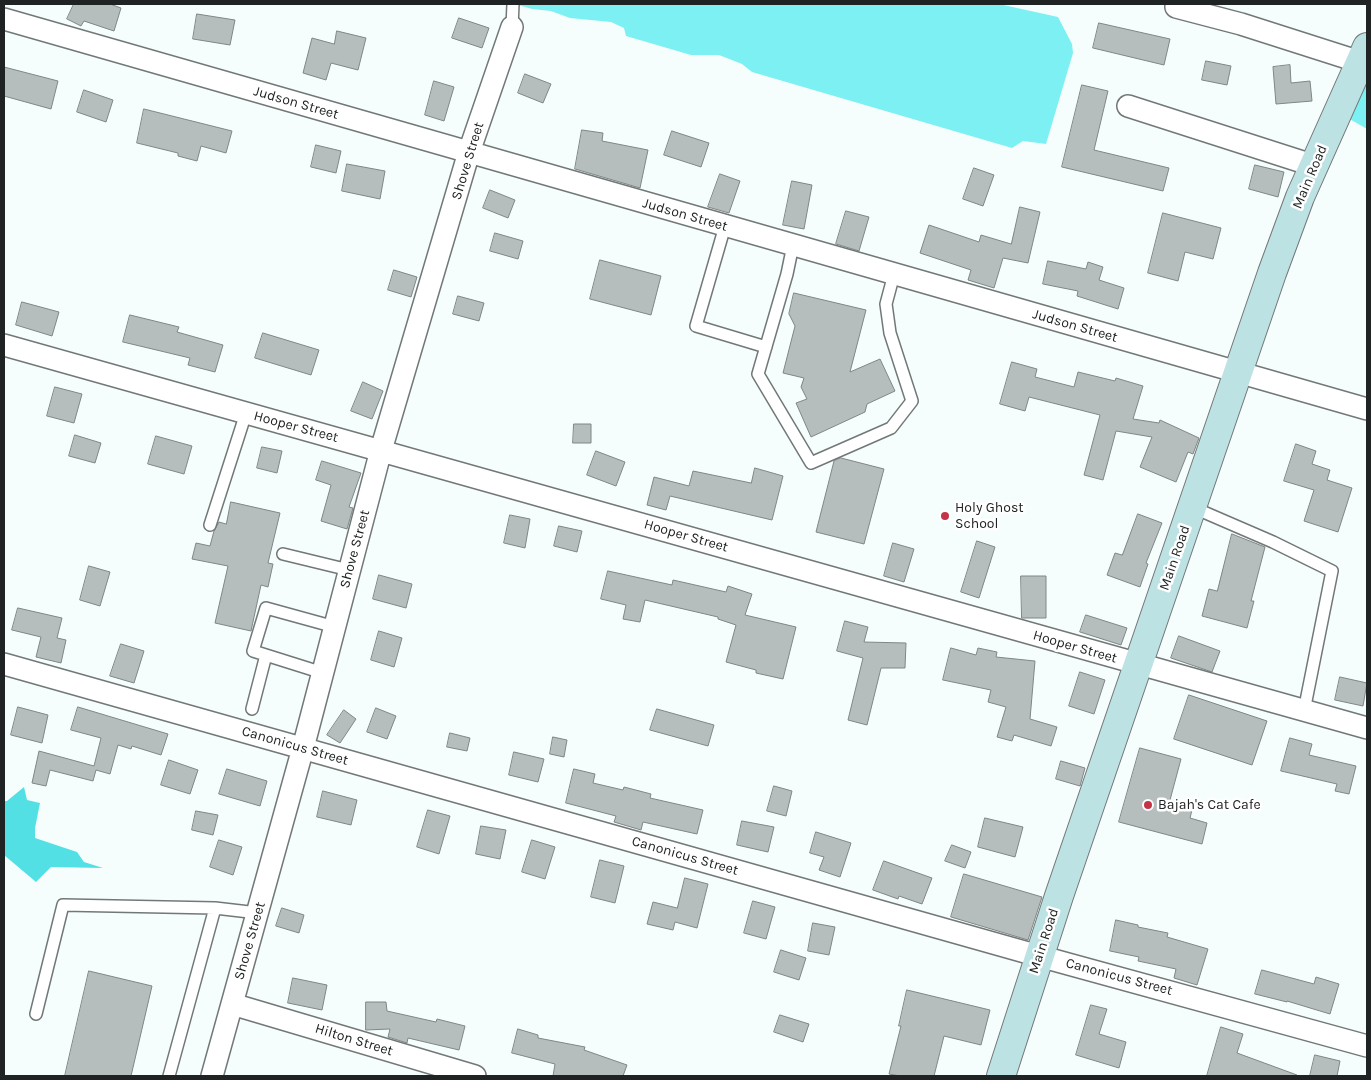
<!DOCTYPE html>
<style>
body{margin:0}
#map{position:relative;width:1371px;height:1080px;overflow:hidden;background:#f6fdfd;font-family:Karla,sans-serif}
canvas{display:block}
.frame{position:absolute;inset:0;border:5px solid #202323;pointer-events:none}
</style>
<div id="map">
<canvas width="1371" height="1080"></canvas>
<div class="frame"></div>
</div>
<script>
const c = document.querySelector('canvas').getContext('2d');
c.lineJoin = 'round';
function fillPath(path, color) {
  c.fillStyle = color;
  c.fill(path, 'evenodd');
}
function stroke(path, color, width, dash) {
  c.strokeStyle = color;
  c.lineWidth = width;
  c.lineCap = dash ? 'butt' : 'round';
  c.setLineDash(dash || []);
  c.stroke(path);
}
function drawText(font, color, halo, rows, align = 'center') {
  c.font = font + ' Karla,sans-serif';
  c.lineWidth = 5;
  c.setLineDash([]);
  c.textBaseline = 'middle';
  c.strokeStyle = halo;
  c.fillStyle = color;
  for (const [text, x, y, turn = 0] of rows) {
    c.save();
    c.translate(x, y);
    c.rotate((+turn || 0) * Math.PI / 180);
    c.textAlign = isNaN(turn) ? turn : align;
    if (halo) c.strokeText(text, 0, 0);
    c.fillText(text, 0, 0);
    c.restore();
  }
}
const green = new Path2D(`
 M515 4H999L1058 17 1072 44 1073 53 1046 144 1023 141 1012 148 752 72 742 64 719 55H691L626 36 624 28 611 22 570 18 551 11 532 9Z
 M1367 50V129L1339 113Z`);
const forest = new Path2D(`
 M24 787 27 800 40 803 35 828V838L77 852 84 862 103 868 51 867 36 882 4 855V801H7Z`);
const building = new Path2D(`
 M74 4H110L121 8 114 31 84 21 81 26 67 19Z
 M197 14 235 20 230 45 193 39Z
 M459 18 489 28 482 48 452 38Z
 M1099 23 1170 39 1164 65 1093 48Z
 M337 31 366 38 358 70 331 63 326 80 303 73 312 38 334 44Z
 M1206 61 1231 66 1227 85 1202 80Z
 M1290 65 1291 83 1310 81 1312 101 1276 104 1273 67Z
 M4 67 58 81 51 109 4 96Z
 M525 74 551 84 543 103 518 93Z
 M434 81 454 87 444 121 425 115Z
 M1082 85 1108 91 1094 150 1169 168 1163 191 1062 167Z
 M84 90 113 100 106 122 77 112Z
 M144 109 232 131 226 153 201 146 197 161 178 156V153L137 143Z
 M582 130 603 133 602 141 648 150 640 188 575 169Z
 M672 131 709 143 701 167 664 155Z
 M316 145 341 151 336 173 311 167Z
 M347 164 385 171 380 199 342 191Z
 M1255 165 1284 172 1278 197 1249 189Z
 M974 168 994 175 983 206 963 199Z
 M720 174 740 181 729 213 708 207Z
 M792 181 812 185 804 229 783 225Z
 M490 190 515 200 508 218 483 208Z
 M1020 207 1040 212 1028 263 1003 258 994 288 968 280 971 270 920 253 929 225 979 242 981 235 1011 244Z
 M846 211 869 217 859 251 836 244Z
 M1163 213 1221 228 1213 259 1185 252 1178 281 1148 273Z
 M495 233 523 241 518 259 490 251Z
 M600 260 661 276 651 315 590 299Z
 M1048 261 1086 269 1088 262 1103 267 1099 280 1124 288 1118 309 1077 296 1078 291 1043 284Z
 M394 270 417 277 411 297 388 290Z
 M794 293 866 310 850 372 880 359 895 391 867 404 865 412 811 437 796 403 807 399 801 387 804 378 783 373 795 326 789 314Z
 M458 296 484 303 479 321 453 314Z
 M22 302 59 312 52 336 16 325Z
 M130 315 179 327 177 332 223 345 215 372 188 365 190 358 123 342Z
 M263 333 319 350 311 375 255 358Z
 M1012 362 1037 369 1035 377 1074 387 1078 372 1115 381 1116 378 1143 386 1133 419 1159 423 1160 420 1199 438 1193 454 1188 452 1176 482 1140 467 1152 437 1116 431 1103 480 1084 475 1100 415 1029 397 1025 411 1000 404Z
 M363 382 383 391 372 419 351 411Z
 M55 387 82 394 74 423 47 416Z
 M574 424H591V443H573Z
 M75 435 101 443 95 463 69 456Z
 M156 436 192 446 184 474 148 464Z
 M1296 444 1316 451 1312 464 1330 470 1327 480 1352 488 1338 532 1304 521 1314 490 1284 481Z
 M262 447 282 451 277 473 257 468Z
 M596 451 625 462 616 486 587 475Z
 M841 458 884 469 864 544 816 532 834 461Z
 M322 461 361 473 349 507 353 508 347 529 321 521 331 485 316 480Z
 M755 468 783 476 772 520 670 496 666 510 647 505 654 477 689 486 693 471 751 483Z
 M231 502 280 513 268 563 273 564 268 587 261 585 251 631 215 623 228 566 192 559 196 543 210 546 214 531 219 522 226 524Z
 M1138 514 1162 523 1146 563 1148 564 1140 587 1107 575 1115 553 1122 555Z
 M510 515 530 519 525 548 504 543Z
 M559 526 582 531 577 552 554 546Z
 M1232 534 1265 547 1251 601H1254L1247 628 1202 616 1209 589 1217 591Z
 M977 541 995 547 979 598 961 592Z
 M893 543 914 549 904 582 884 576Z
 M89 566 110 572 100 606 80 600Z
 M608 571 672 585 673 580 726 592 728 586 752 594 745 615 796 627 783 679 756 673V670L726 662 736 625 718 619V617L645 600 640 622 623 619 626 605 601 599Z
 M379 575 412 584 406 608 373 599Z
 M1021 576H1046V618H1022Z
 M18 608 62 618 57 638 66 640 61 663 36 657 41 637 12 630Z
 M1086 615 1127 628 1121 645 1080 632Z
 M845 621 868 627 864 642 906 643 905 668H881L867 725 848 720 863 658 837 651Z
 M379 631 402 638 394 667 371 660Z
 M1179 636 1220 651 1212 672 1171 658Z
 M121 644 144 651 134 683 110 676Z
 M951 648 976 655 978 648 997 652 996 657 1035 661 1030 719 1057 727 1051 746 1014 735 1012 741 997 737 1006 707 988 702 991 690 943 680Z
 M1080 672 1105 680 1094 714 1069 706Z
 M1340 677 1367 683 1363 706 1335 700Z
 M1189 695 1267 721 1252 765 1174 739Z
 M18 707 48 715 42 743 11 735Z
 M78 707 168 734 161 755 132 746 131 749 118 745 110 774 96 770 93 781 50 770 46 786 32 783 39 751 94 766 101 738 71 730Z
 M376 708 396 716 387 739 367 732Z
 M657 709 714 725 708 746 650 730Z
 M344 710 356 719 340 743 327 735Z
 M450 733 470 738 467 751 447 747Z
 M553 737 567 740 564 757 550 754Z
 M1290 738 1312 744 1309 755 1356 766 1349 794 1335 791 1337 784 1281 771Z
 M1140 748 1181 759 1170 800 1193 806 1190 818 1207 823 1202 844 1119 822Z
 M514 752 544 759 538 782 509 775Z
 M169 760 198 770 190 794 161 785Z
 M1061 761 1085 768 1080 786 1056 779Z
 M227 769 267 781 260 806 219 794Z
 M574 769 595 774 593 783 623 790 624 787 651 794 650 798 703 810 697 834 643 822 641 830 614 822 616 816 566 803Z
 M774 786 792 791 786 816 767 811Z
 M323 791 357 800 351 825 317 817Z
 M428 810 450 816 439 854 417 847Z
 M196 811 218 815 213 835 192 830Z
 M985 818 1023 827 1015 857 978 847Z
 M742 821 774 827 768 852 737 845Z
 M481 826 506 830 500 859 476 854Z
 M816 832 851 843 840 877 819 870 824 857 810 853Z
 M219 840 242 847 233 875 210 867Z
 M532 840 555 847 545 879 522 872Z
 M952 845 971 852 965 868 945 861Z
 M600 860 624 866 615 903 591 897Z
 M884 861 932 878 922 904 899 896 898 899 873 890Z
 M964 874 1042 897 1028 940 951 917Z
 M685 878 708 884 697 928 675 922 673 930 647 924 653 902 677 908Z
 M753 901 775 907 766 939 744 933Z
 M282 908 304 915 299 933 276 926Z
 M1116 920 1138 925V927L1168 933 1167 937 1208 949 1197 985 1174 978 1176 969 1138 961 1139 957 1110 951Z
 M813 923 835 927 829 955 808 951Z
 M781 950 806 958 799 980 774 972Z
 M1262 970 1314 984 1316 977 1339 984 1330 1014 1287 1001V1002L1255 994Z
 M89 971 152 986 131 1076H65Z
 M293 978 327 985 322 1010 288 1003Z
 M907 990 990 1010 981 1045 944 1036 934 1076H900L889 1074 901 1026H899Z
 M366 1002H386L387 1011 436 1022 437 1019 465 1026 459 1050 408 1038 407 1043 388 1037 390 1029 366 1030Z
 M1091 1005 1107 1009 1099 1034 1126 1042 1119 1068 1076 1055Z
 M780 1015 809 1024 803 1042 774 1032Z
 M1221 1027 1243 1034 1237 1053 1297 1075 1296 1076H1207Z
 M518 1029 538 1035V1038L585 1047 584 1050 627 1065 623 1076H553L555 1064 512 1053Z
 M1315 1055 1340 1061 1337 1076H1310Z`);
const service = new Path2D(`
 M512 27 513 4
 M725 226 696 326 766 347
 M793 245 787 274 758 374 811 463 891 428 912 401 890 333 886 304 894 274
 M1192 507 1273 542 1332 571 1304 711
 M210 525 246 413
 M283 554 349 570
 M323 673 253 651 266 608 335 627
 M252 709 266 655
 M36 1014 63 905 215 908
 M169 1076 215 908 258 913`);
const minor = new Path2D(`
 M1176 7 1241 24 1360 62
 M4 19 1367 409
 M1128 106 1315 166
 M4 345 1367 728
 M4 664 1039 956 1367 1046
 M232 1004 475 1076
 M212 1076 303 748 381 450 469 152 512 27`);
const secondary = new Path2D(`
 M1001 1076 1059 896 1272 273 1300 197 1367 47`);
const markers = [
 [945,516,5,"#c43448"],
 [1148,805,5,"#c43448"]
];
const streetNames = [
 ["Judson Street",296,103,16],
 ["Shove Street",468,161,-73],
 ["Main Road",1310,177,-67],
 ["Judson Street",685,215,16],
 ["Judson Street",1075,326,16],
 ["Hooper Street",296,427,15],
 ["Hooper Street",686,536,16],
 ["Shove Street",355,549,-75],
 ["Main Road",1175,558,-71],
 ["Hooper Street",1075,647,16],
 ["Canonicus Street",295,746,16],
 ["Canonicus Street",685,856,16],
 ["Shove Street",250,941,-74],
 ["Main Road",1044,941,-72],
 ["Canonicus Street",1119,977,15],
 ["Hilton Street",354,1040,17]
];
const poiNames = [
 ["Holy Ghost",955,508],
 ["School",955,524],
 ["Bajah's Cat Cafe",1158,805]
];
fillPath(green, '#7cf0f3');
fillPath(forest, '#52e0e4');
fillPath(building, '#b6bdbd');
stroke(building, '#808686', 1);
stroke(service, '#727878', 14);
stroke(minor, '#727878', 24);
stroke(secondary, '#727878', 30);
stroke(service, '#fff', 11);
stroke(minor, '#fff', 21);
stroke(secondary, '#bde2e3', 28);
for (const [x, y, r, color] of markers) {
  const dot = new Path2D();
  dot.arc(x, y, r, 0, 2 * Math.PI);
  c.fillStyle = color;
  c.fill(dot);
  stroke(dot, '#fff', 2);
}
drawText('14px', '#202323', '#fff', streetNames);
drawText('14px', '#202323', '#fff', poiNames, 'left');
</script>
